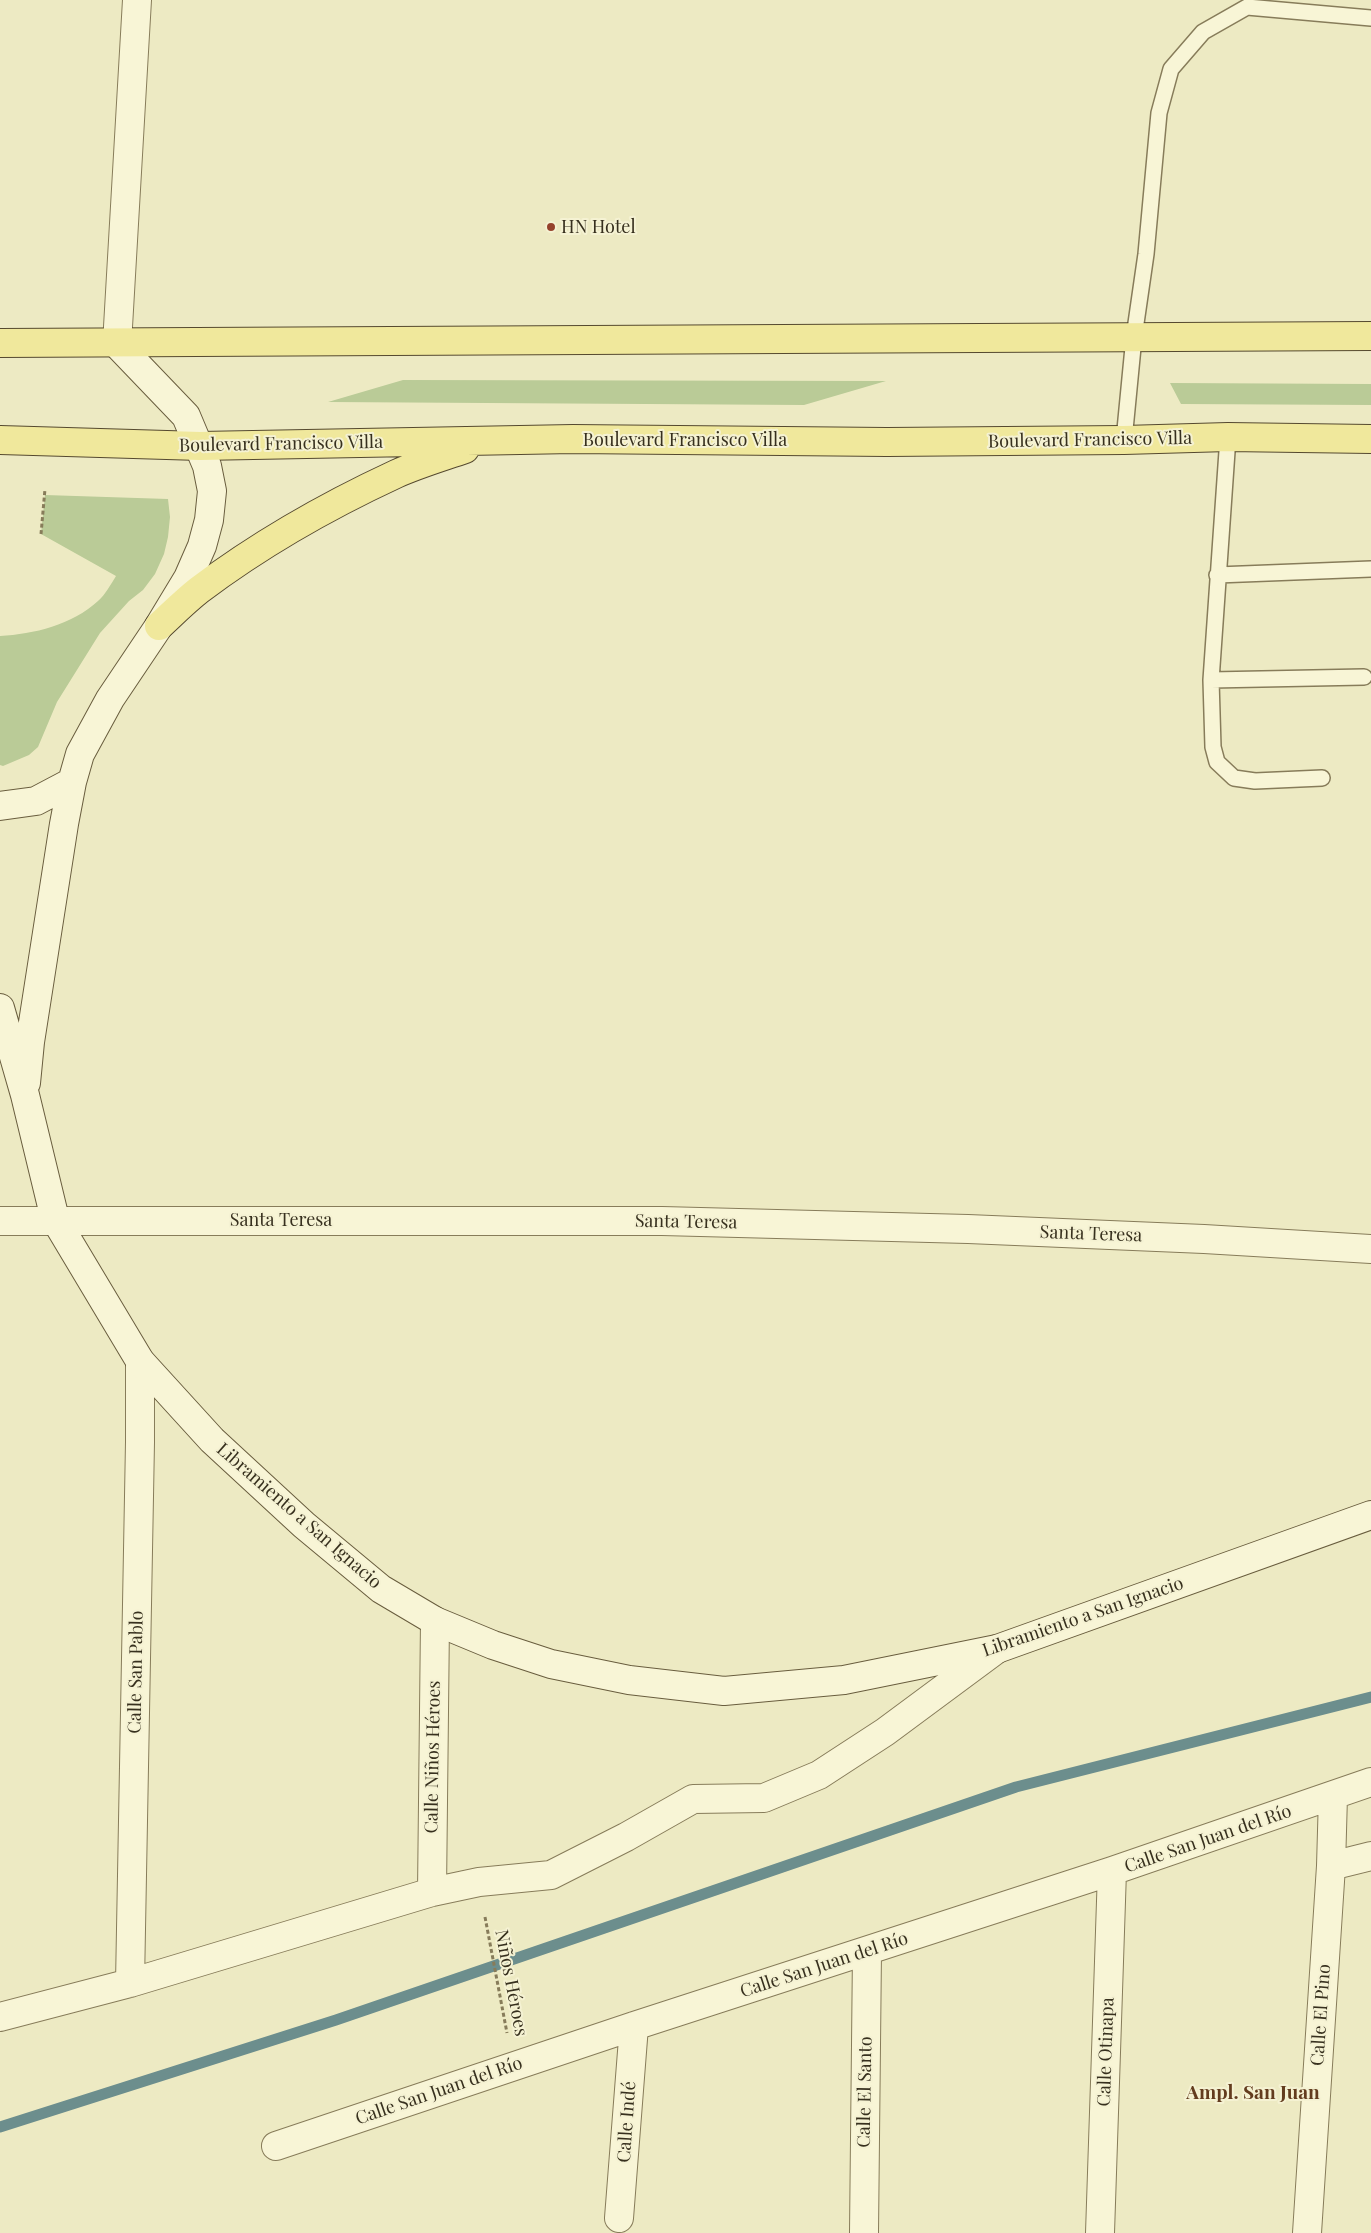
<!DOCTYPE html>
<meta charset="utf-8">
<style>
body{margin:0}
canvas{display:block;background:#edeac3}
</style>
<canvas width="1371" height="2233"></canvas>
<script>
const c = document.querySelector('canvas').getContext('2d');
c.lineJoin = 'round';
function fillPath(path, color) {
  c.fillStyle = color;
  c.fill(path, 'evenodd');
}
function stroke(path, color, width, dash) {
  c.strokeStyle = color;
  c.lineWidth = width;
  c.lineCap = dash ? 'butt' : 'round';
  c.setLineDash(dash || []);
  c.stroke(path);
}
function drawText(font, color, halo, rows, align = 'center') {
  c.font = font + ' "Playfair Display",serif';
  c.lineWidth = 4;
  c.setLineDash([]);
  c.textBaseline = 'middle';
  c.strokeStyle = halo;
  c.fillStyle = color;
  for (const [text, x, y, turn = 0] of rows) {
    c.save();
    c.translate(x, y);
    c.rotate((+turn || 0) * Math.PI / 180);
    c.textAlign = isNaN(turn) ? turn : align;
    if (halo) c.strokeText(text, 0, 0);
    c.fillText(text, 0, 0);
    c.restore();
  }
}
const green = new Path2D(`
 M403 380 886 381 804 405 328 402Z
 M1170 383 1371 384V405L1181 404Z
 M45 495 168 499 170 517 168 537 164 554 155 574 143 590 129 601 100 633 57 702 38 747 29 755 3 766 0 765V636C34 634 72 625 98 601 105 595 111 584 116 576L41 534Z`);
const stream = new Path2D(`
 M0 2127 336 2020 1016 1787 1371 1697`);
const path = new Path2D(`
 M41 534 45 489
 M485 1917 507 2033`);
const lane = new Path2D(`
 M1228 437 1211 680 1213 747 1217 762 1234 778 1255 781 1322 778
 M1124 440 1134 337 1146 254 1159 113 1171 69 1203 32 1247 7 1371 18
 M1217 575 1371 569
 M1211 680 1364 677`);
const street = new Path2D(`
 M117 344 137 0
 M0 1221H662L968 1229 1204 1239 1371 1249
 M1331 1866 1371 1856
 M432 1892 435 1621
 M130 1983 140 1442V1361
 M0 2017 130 1983 432 1892 479 1882 551 1875 626 1837 693 1799 764 1798 819 1775 885 1732 997 1649
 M276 2146 634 2026 1112 1871 1371 1782
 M619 2218 634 2026
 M864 2232 867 1951
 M1100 2233 1112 1871
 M1307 2233 1331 1866 1333 1796`);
const secondary = new Path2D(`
 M0 806 36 801 72 782
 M0 1008 25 1095 55 1219 140 1361 212 1440 304 1525 381 1589 435 1621 493 1645 551 1664 629 1680 724 1691 844 1680 997 1649 1371 1515
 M26 1083 30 1042 64 824 72 782 80 754 110 699 159 626 188 578 202 546 209 520 212 491 207 466 186 416 117 344`);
const primary = new Path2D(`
 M0 343 1371 336
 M0 440 200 446 573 439 887 442 1124 440 1228 437 1371 439
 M159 626C172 614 185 601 199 590 260 544 327 506 396 474 418 464 442 457 465 449`);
const markers = [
 [551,227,5,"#95422b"]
];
const poiNames = [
 ["HN Hotel",561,227]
];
const streetNames = [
 ["Boulevard Francisco Villa",685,440],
 ["Boulevard Francisco Villa",1090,440,-1],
 ["Boulevard Francisco Villa",281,444,-1],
 ["Santa Teresa",281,1220],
 ["Santa Teresa",686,1222,1],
 ["Santa Teresa",1091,1234,2],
 ["Libramiento a San Ignacio",299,1516,41],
 ["Libramiento a San Ignacio",1083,1617,-19],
 ["Calle San Pablo",136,1672,-89],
 ["Calle Niños Héroes",433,1757,-89],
 ["Calle San Juan del Río",1208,1839,-19],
 ["Calle San Juan del Río",824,1965,-18],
 ["Niños Héroes",511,1983,79],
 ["Calle El Pino",1321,2015,-86],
 ["Calle Otinapa",1106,2052,-88],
 ["Calle San Juan del Río",439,2091,-19],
 ["Calle El Santo",865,2092,-89],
 ["Calle Indé",627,2122,-86]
];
const neighbourhoodNames = [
 ["Ampl. San Juan",1253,2093]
];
fillPath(green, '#bacb97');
stroke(stream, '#6c8e8d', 11);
stroke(lane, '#877c5a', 18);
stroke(street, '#877c5a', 30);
stroke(secondary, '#695d3e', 30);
stroke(primary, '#55492f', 30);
stroke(path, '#877c5a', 3, [4, 2.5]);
stroke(lane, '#f8f5d6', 15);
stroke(street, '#f8f5d6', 28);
stroke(secondary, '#f8f5d6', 28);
stroke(primary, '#f0e89c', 28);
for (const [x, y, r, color] of markers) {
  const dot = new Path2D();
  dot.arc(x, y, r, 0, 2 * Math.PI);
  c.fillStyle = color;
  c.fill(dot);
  stroke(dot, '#f5f2d3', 2);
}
drawText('18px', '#37301e', '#f5f2d3', poiNames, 'left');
drawText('18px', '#37301e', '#f5f2d3', streetNames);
drawText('bold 19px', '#633c1e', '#f5f2d3', neighbourhoodNames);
</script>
